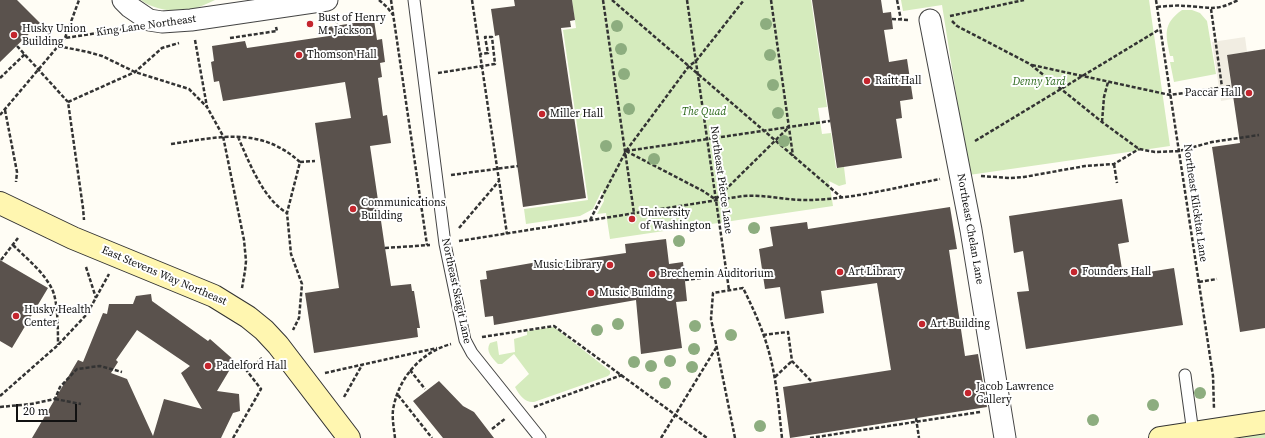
<!DOCTYPE html>
<style>
body{margin:0}
#map{position:relative;width:1265px;height:438px;overflow:hidden;background:#fffdf5;font-family:"Source Serif 4",serif}
canvas{display:block}
.scale{position:absolute;left:16px;top:404px;width:61px;height:18px;box-sizing:border-box;border:2px solid #111;border-top:0;padding-left:5px;font-size:12px;line-height:14px;white-space:nowrap;color:#111;-webkit-text-stroke:3px #fff;paint-order:stroke}
</style>
<div id="map">
<canvas width="1265" height="438"></canvas>
<div class="scale">20 m</div>
</div>
<script>
const c = document.querySelector('canvas').getContext('2d');
c.lineJoin = 'round';
function fillPath(path, color) {
  c.fillStyle = color;
  c.fill(path, 'evenodd');
}
function stroke(path, color, width, dash) {
  c.strokeStyle = color;
  c.lineWidth = width;
  c.lineCap = dash ? 'butt' : 'round';
  c.setLineDash(dash || []);
  c.stroke(path);
}
function drawText(font, color, halo, rows, align = 'center') {
  c.font = font + ' "Source Serif 4",serif';
  c.lineWidth = 4;
  c.setLineDash([]);
  c.textBaseline = 'middle';
  c.strokeStyle = halo;
  c.fillStyle = color;
  for (const [text, x, y, turn = 0] of rows) {
    c.save();
    c.translate(x, y);
    c.rotate((+turn || 0) * Math.PI / 180);
    c.textAlign = isNaN(turn) ? turn : align;
    if (halo) c.strokeText(text, 0, 0);
    c.fillText(text, 0, 0);
    c.restore();
  }
}
const green = new Path2D(`
 M141 0H215C208 3 200 7 192 10 179 14 151 9 141 0Z
 M572 0H811L827 107 818 108 822 134 831 133 836 168 844 167 846 184 839 186 829 181 833 206 610 239 606 213 597 214 604 201 602 190 593 209 580 216 526 224 524 209 588 200 563 30 576 28Z
 M901 0H1149L1170 146 969 175 942 5 903 11Z
 M1182 10H1192L1200 13 1207 21 1216 74 1174 82 1170 62H1174L1173 56H1170C1166 35 1162 24 1182 10Z
 M554 327 610 371V374L608 376 534 402C525 403 519 395 515 387L529 374 514 354 502 364H498C492 358 485 351 490 343L497 341 499 355 515 352 514 339 527 335V331Z
 M1265 432V438H1227Z`);
const plaza = new Path2D(`
 M1245 37 1247 52 1227 55 1233 99 1221 101 1212 42Z`);
const building = new Path2D(`
 M0 0H17L40 23 0 62Z
 M514 0H572L575 20 570 21 571 27 561 28 586 198 523 207 499 35 495 36 491 9 515 6Z
 M812 0H881L883 13 891 12 893 29 884 30 889 62 907 59 913 99 900 101 902 118 896 119 902 158 837 168Z
 M374 20 377 40 382 39 385 62 380 63 382 77 378 78 383 116 387 115 391 143 370 146 385 248 391 286 411 284 412 291H414L420 328H417L418 337 314 353 305 293 339 288 315 123 351 118 345 82 223 101 219 81 214 82 211 62 214 61 212 46 245 41 247 48 329 36 328 27Z
 M1265 49V328L1240 332 1212 147 1240 143 1227 55Z
 M1122 199 1129 242 1118 244 1123 276 1174 268 1183 325 1026 349 1017 292 1029 291 1023 251 1014 253 1009 216Z
 M950 207 957 249 949 250 965 356 978 354 987 407 790 438 783 387 891 370 877 283 821 291 824 313 785 319 780 287 765 289 759 249 773 246 770 227 807 222 808 229Z
 M666 239 669 264 683 262 687 301 676 302 682 348 641 354 636 300 494 325 493 316 485 317 480 280 487 279 486 271 549 260V264L626 253 625 244Z
 M0 260 48 288 12 348 0 341Z
 M151 294 152 301 208 341 210 339 235 361 217 391 239 394 240 411 233 413 221 438H32L78 360 83 362 103 313 107 314 109 304H133L136 296ZM137 330 190 366 181 373 202 409 164 399 153 436 127 379 111 373 118 362 116 360Z
 M439 381 463 406 474 412 494 438H443L413 401Z`);
const path = new Path2D(`
 M379 0 387 7 393 15
 M391 0 427 245
 M472 0 507 234
 M603 0 634 213
 M612 0 841 197
 M687 0 729 290
 M771 0 793 156
 M897 0 901 20
 M1156 0 1213 376 1214 409
 M1157 7C1167 6 1177 5 1186 6 1210 7 1215 12 1238 0
 M1211 9 1222 87
 M950 16 1024 0
 M336 18 337 25
 M892 19 909 20
 M952 21 957 26 1030 64 1102 122 1139 149 1155 152 1179 151 1212 142 1259 135
 M65 38 79 0
 M230 38 277 31 276 27
 M195 40 207 107 223 136 244 240 246 261 245 271 242 288
 M17 46 68 102 83 208 84 220
 M58 46 88 52 102 56 135 72 189 89 207 107
 M1032 65 1170 95 1232 86
 M438 73 495 64 492 37H485L488 53 480 54
 M0 78 25 54
 M68 102 135 72 162 48 179 43
 M5 110 17 172 16 182
 M0 115 65 38 124 29
 M1102 122 1104 97 1108 82
 M238 137C249 162 263 199 287 213
 M975 141 1160 29
 M171 144C219 137 260 126 300 162L287 213 291 254 302 284 299 318 293 330
 M626 151 830 121
 M626 151 703 191 715 199
 M300 162 315 161
 M1114 164 1117 183
 M451 175 518 166
 M981 176 1010 178 1024 177 1085 166 1114 164 1139 149
 M716 199 789 127
 M590 220 626 151 689 66 696 61 744 0
 M459 228 499 181
 M459 241 743 196C765 194 788 201 810 200 853 199 898 187 940 179
 M13 245C27 259 43 271 52 289 58 301 58 331 58 345
 M385 248 430 245
 M1 260 18 238
 M86 267 96 298
 M685 280 762 270
 M1199 282 1217 279
 M763 335 788 332 792 361 812 382
 M482 337 554 326 707 438
 M410 370 425 389
 M325 373 437 348
 M775 377 792 361
 M398 395 432 438
 M0 396 58 345 87 314 109 274
 M344 397 362 365
 M55 399 81 404
 M0 407 31 404 55 399 60 387 77 369 100 366 122 372
 M534 407 622 375
 M916 418 919 438
 M492 429 506 418
 M233 438 261 389 247 371 262 358
 M395 438C394 429 392 419 393 410 398 378 421 352 451 344
 M661 438 716 348
 M735 438 711 319 713 293 743 288C754 310 764 332 770 356 777 383 779 411 782 438
 M810 438 980 412`);
const lane = new Path2D(`
 M414 0 445 244 465 340 472 353 540 438
 M1185 375 1193 433`);
const street = new Path2D(`
 M123 0 130 7 149 20 162 22 191 20 327 0
 M930 20 971 230 1005 438`);
const secondary = new Path2D(`
 M0 203 73 238 214 296 248 317 264 330 278 345 349 438
 M1160 438 1265 422`);
const trees = [
 [766,24],
 [617,26],
 [621,49],
 [770,55],
 [624,74],
 [773,85],
 [629,109],
 [778,113],
 [784,141],
 [606,146],
 [654,159],
 [754,228],
 [679,241],
 [618,324],
 [695,326],
 [597,330],
 [731,335],
 [694,349],
 [670,361],
 [634,362],
 [651,366],
 [692,367],
 [665,383],
 [1200,393],
 [1153,405],
 [1093,420],
 [760,426]
];
const markers = [
 [310,24,4,"#c4262e"],
 [14,35,4,"#c4262e"],
 [299,55,4,"#c4262e"],
 [867,81,4,"#c4262e"],
 [1249,93,4,"#c4262e"],
 [542,114,4,"#c4262e"],
 [353,209,4,"#c4262e"],
 [632,219,4,"#c4262e"],
 [610,265,4,"#c4262e"],
 [840,272,4,"#c4262e"],
 [1074,272,4,"#c4262e"],
 [652,274,4,"#c4262e"],
 [591,293,4,"#c4262e"],
 [16,316,4,"#c4262e"],
 [922,324,4,"#c4262e"],
 [208,366,4,"#c4262e"],
 [968,393,4,"#c4262e"]
];
const poiNames = [
 ["Bust of Henry",318,18],
 ["M. Jackson",318,31],
 ["Husky Union",22,29],
 ["Building",22,42],
 ["Thomson Hall",307,55],
 ["Raitt Hall",875,81],
 ["Paccar Hall",1241,93,"right"],
 ["Miller Hall",550,114],
 ["Communications",361,203],
 ["Building",361,216],
 ["University",640,213],
 ["of Washington",640,226],
 ["Music Library",602,265,"right"],
 ["Art Library",848,272],
 ["Founders Hall",1082,272],
 ["Brechemin Auditorium",660,274],
 ["Music Building",599,293],
 ["Husky Health",24,310],
 ["Center",24,323],
 ["Art Building",930,324],
 ["Padelford Hall",216,366],
 ["Jacob Lawrence",976,387],
 ["Gallery",976,400]
];
const streetNames = [
 ["King Lane Northeast",146,26,-8],
 ["Northeast Pierce Lane",721,180,82],
 ["Northeast Klickitat Lane",1195,203,82],
 ["Northeast Chelan Lane",970,229,80],
 ["East Stevens Way Northeast",164,276,23],
 ["Northeast Skagit Lane",456,291,78]
];
const parkNames = [
 ["Denny Yard",1039,82],
 ["The Quad",704,112]
];
fillPath(green, '#d5ebbd');
fillPath(plaza, '#f1ede2');
fillPath(building, '#5a524d');
stroke(lane, '#444', 13);
stroke(street, '#444', 23);
stroke(secondary, '#333', 24);
stroke(path, '#333', 2.5, [4, 2]);
stroke(lane, '#fff', 11);
stroke(street, '#fff', 21);
stroke(secondary, '#fff6b0', 22);
c.fillStyle = '#8dad7f';
for (const [x, y] of trees) {
  c.beginPath();
  c.arc(x, y, 6, 0, 2 * Math.PI);
  c.fill();
}
for (const [x, y, r, color] of markers) {
  const dot = new Path2D();
  dot.arc(x, y, r, 0, 2 * Math.PI);
  c.fillStyle = color;
  c.fill(dot);
  stroke(dot, '#fff', 1.5);
}
drawText('11px', '#111', '#fff', poiNames, 'left');
drawText('11px', '#111', '#fff', streetNames);
drawText('italic 11px', '#2f6b1f', '#fff', parkNames);
</script>
